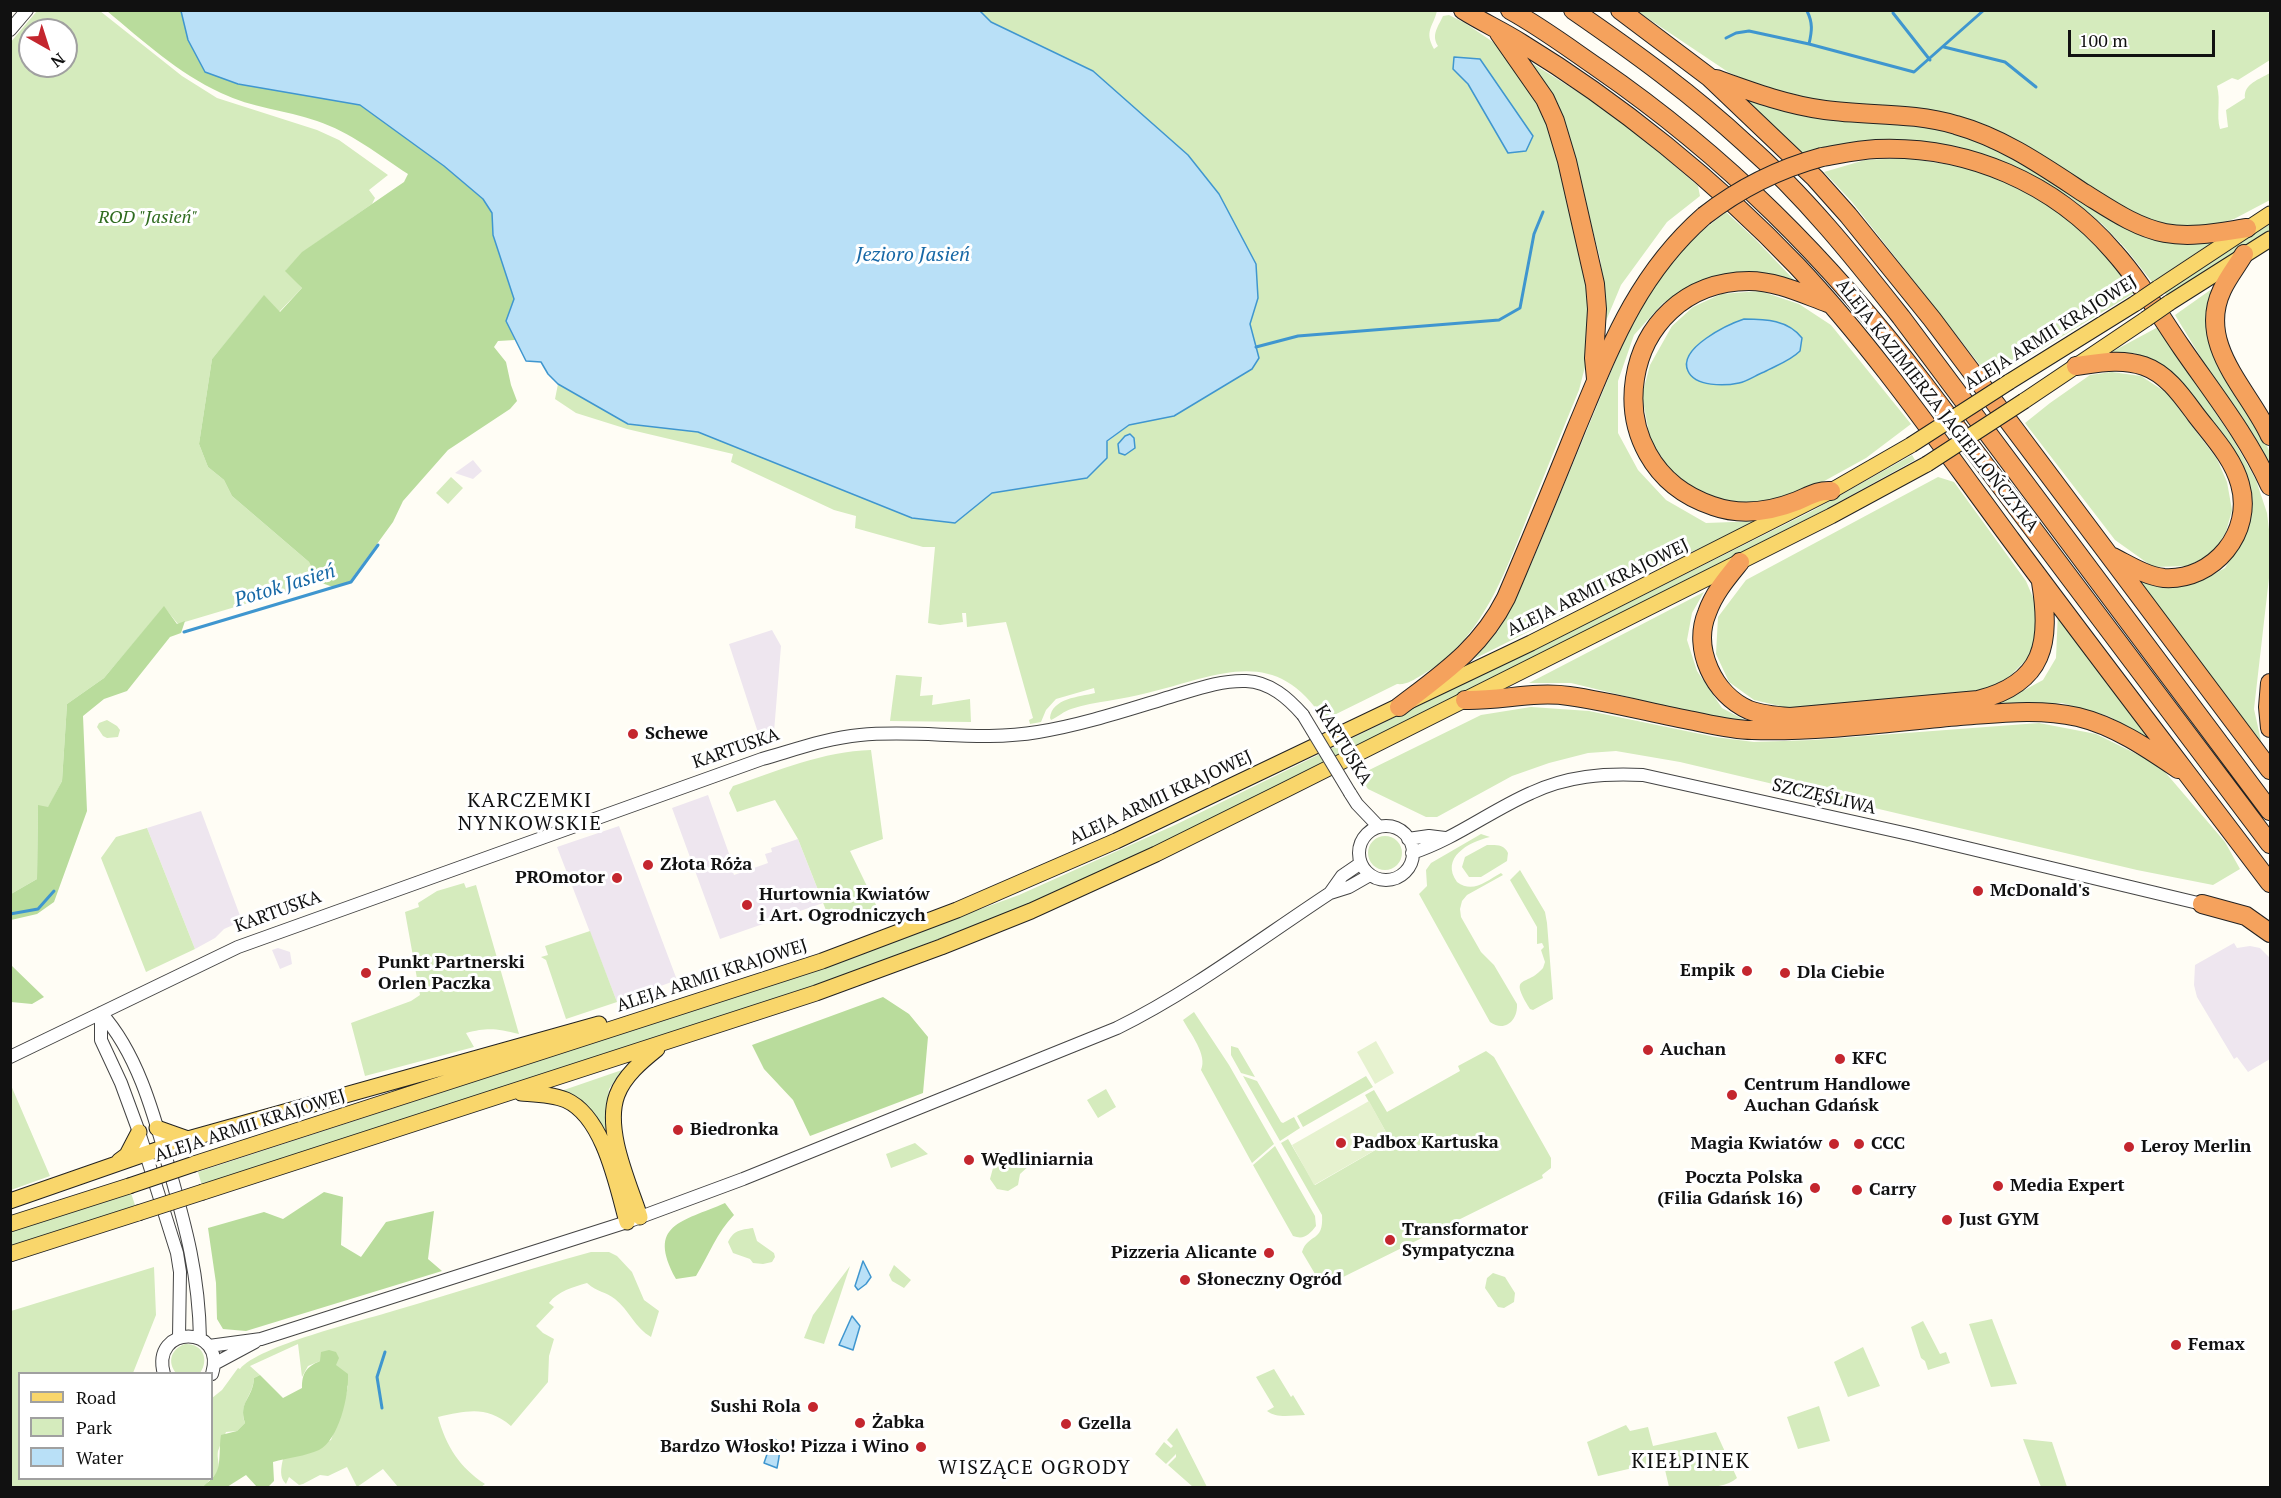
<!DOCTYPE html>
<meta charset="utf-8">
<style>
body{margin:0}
#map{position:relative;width:2281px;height:1498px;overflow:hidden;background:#fffdf5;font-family:"PT Serif",serif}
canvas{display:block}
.frame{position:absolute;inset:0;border:12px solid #111;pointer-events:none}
.legend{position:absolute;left:18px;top:1372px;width:195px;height:108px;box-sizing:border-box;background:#fff;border:2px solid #a0a0a0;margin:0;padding:8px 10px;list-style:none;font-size:18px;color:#111}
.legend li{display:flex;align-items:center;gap:12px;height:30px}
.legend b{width:30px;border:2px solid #a0a0a0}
.north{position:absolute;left:18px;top:18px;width:60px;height:60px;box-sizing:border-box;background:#fff;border:2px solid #a0a0a0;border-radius:50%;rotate:141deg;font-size:16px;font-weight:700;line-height:24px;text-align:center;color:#111}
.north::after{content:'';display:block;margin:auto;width:21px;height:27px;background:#c4262e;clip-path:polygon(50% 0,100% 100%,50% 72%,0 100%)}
.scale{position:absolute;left:2068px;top:30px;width:147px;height:27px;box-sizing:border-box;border:3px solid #111;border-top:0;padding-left:8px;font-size:18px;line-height:21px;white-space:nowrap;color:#111;-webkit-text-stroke:4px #fff;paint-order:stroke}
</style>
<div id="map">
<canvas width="2281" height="1498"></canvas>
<div class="frame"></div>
<ul class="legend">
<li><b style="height:8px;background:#f9d66b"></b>Road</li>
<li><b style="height:16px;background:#d5ebbd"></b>Park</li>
<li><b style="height:16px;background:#b9e0f7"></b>Water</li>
</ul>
<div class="north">N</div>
<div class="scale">100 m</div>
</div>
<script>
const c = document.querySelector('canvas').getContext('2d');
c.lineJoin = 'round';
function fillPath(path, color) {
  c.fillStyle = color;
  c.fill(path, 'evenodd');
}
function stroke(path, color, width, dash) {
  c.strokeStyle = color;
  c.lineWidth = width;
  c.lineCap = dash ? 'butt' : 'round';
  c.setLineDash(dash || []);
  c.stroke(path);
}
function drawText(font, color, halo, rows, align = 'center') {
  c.font = font + ' "PT Serif",serif';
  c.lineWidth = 6;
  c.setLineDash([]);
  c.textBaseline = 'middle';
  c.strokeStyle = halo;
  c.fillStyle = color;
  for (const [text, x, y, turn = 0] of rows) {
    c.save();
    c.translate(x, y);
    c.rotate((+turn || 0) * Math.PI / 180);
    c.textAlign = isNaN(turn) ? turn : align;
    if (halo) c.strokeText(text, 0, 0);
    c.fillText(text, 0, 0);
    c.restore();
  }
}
const industrial = new Path2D(`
 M473 460 482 471 473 479 455 473Z
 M772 630 781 646 773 744 763 748 729 644Z
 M708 795 732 862 730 864 734 875 768 863 765 854 772 852 771 848 798 839 823 903 720 939 672 808Z
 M201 811 242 921 224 929 215 938 195 949 147 828Z
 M619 826 677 980 617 1002 557 847Z
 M2234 943 2237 948 2250 946 2260 948 2270 958V1059L2248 1072 2237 1057 2234 1059 2197 997 2194 985 2195 965Z
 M278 948 290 952 292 964 280 969 272 950Z`);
const green = new Path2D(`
 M2260 10 2270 13V60L2238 80 2232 78 2217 86C2221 101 2216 115 2220 129L2228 127 2226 110 2245 98C2243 84 2260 79 2270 73V200L2234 219 2213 225 2176 228 2135 216 2032 150 1992 128 1943 113 1827 103 1779 95 1728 72 1637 11Z
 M37 11H100L182 76 217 98 317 130 339 140 388 175 369 190 375 198 372 204 303 252 286 270 302 288 279 312 264 296 212 359 199 444 208 467 224 480 232 496 309 562 319 582 178 624 164 607 104 678 67 704 62 781 48 808 38 806 37 879 11 894 10 43ZM30 30H66V66H30Z
 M980 11H1437C1433 27 1424 31 1434 49L1438 46C1431 35 1438 27 1443 16L1449 15 1465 23 1493 42 1519 70 1551 128 1590 286 1586 363 1579 390C1563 428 1548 467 1532 505 1507 567 1484 640 1422 675 1413 680 1407 685 1397 684L1324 720C1275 643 1218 676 1147 693 1122 700 1096 701 1071 709 1064 711 1058 717 1051 720L1050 718C1052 698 1079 697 1095 693L1094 688 1056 699 1046 710 1041 722 1030 724 1029 720 1033 718 1006 622 967 627 966 613H962L963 622 940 625 928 623 935 547H923L855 528 856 516 834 510 731 462 733 454 627 429 576 413 555 399 558 384 628 424 698 432 912 518 955 523 992 493 1087 478 1107 442 1129 425 1174 416 1252 369 1259 358 1250 324 1258 298 1256 264 1219 194 1188 155 990 22ZM1453 69 1533 136 1508 153 1468 84Z
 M1524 58 1619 118 1698 186 1700 196 1667 222 1621 285 1603 328 1604 288 1600 258 1568 136Z
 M1736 92 1967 134 2012 154 2106 214 2216 240 2152 282 2126 249 2102 224 2071 198 2035 177 1998 161 1819 150 1803 153Z
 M1906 158 1958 166 2009 182 2057 209 2098 245 2134 293 2008 369H1983L1852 202 1824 172 1865 160Z
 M1726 212 1755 239 1797 283 1745 274 1722 276 1698 283 1663 303 1634 335 1618 381V433L1638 470 1666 500 1706 523 1760 521 1645 573 1474 659 1498 631 1530 567 1633 319 1672 259 1702 231Z
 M2270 224V230L2167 296 2164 292Z
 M2216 286 2208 308 2270 453V471L2175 315Z
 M1760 291 1799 304 1831 325 1911 424 1866 458 1808 490 1773 502 1736 504 1701 493 1670 470 1650 439 1642 395 1650 365 1672 326 1693 307 1721 294Z
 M2158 327 2233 439 2256 480 2267 513 2270 538 2269 578 2254 709 2263 750 2131 575 2181 586 2203 580 2225 568 2241 543 2248 489 2161 365 2134 353 2108 354Z
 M2112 372 2141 376 2167 393 2217 459 2227 482 2232 510 2226 532 2213 553 2188 566 2153 567 2115 540 2025 423 2050 403 2090 375Z
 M1912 455 1915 460 1819 513 1181 835 1026 905 807 990 202 1186 198 1172 800 975 1019 895 1175 825 1618 608 1812 511Z
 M451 477 463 488 448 504 436 493Z
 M1938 477 1954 482 2026 581 2037 607V634L2030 656 2009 677 1980 692 1788 708 1754 700 1729 682 1716 654 1718 617 1746 580Z
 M1704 592 1692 613 1687 640 1697 671 1722 708 1752 724 1678 709 1571 683H1529Z
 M2058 611 2156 743 2108 716 2062 703 1993 707 2043 680 2056 658Z
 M896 675 922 677 920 696 933 695 932 705 970 699 971 722 890 721Z
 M1531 707 1589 711 1715 737 1754 742 1813 740 2039 723 2096 734 2159 765 2225 842 2240 869 2213 885 2137 870 1680 762 1616 751 1588 753 1549 763 1512 776 1437 817H1426L1368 789 1359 775 1481 715Z
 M107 720 117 726 120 730 118 737 107 738 103 736 97 727 99 723Z
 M871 750 883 839 850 851 877 907 831 923 798 839 775 800 737 812 729 793 733 786C777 771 824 751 871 750Z
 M147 828 195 949 146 972 101 858 116 837Z
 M1481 834 1490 837C1468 842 1440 858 1457 882 1473 894 1486 881 1501 873L1503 875 1467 895 1462 901 1460 909 1461 917 1481 952 1494 965 1517 1004C1518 1020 1505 1033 1490 1022L1419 894 1427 886 1426 870 1431 863Z
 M1368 853a17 17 0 1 1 34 0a17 17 0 1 1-34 0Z
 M1487 845C1496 845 1504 844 1508 853L1507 861 1481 877H1469L1462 867 1465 857Z
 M1520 870 1545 912 1547 923 1553 999 1533 1010 1530 1009C1508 973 1526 988 1543 968L1545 962 1541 950 1544 947 1542 943 1537 944V927L1510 880Z
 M464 883 466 888 476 885 519 1034C497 1029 489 1027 466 1033L474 1047 365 1076 351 1023 411 1001 420 995 405 912 419 907 418 903 437 891Z
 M590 931 617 1002 566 1019 546 960 541 957 548 955 545 946Z
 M1194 1012 1229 1065 1274 1144 1252 1163 1201 1070C1208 1055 1190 1033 1183 1020Z
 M1231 1046 1238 1048 1255 1077 1241 1073 1231 1055Z
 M1486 1051 1494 1057 1551 1158V1168L1542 1175 1543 1178 1327 1285 1321 1284 1302 1252C1308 1233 1324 1243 1322 1215L1281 1143 1288 1139 1315 1185 1391 1141 1365 1095 1374 1090 1387 1112 1460 1071 1458 1066Z
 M622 1070 609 1089 605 1123 631 1199 627 1201 601 1124 581 1101 561 1091Z
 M1243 1076 1257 1081 1281 1122 1283 1123 1294 1117 1300 1128 1280 1141Z
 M1366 1076 1373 1087 1303 1127 1297 1116Z
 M10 1083 50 1176 11 1190H10Z
 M1106 1089 1116 1107 1098 1118 1087 1100Z
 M915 1143 928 1154 891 1168 886 1154Z
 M1275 1146 1315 1216 1316 1226C1309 1235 1304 1240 1293 1236L1253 1165Z
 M1017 1159 1030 1160 1032 1163 1020 1174 1018 1185 1008 1191 997 1189 990 1179 993 1168 1002 1161 1013 1163Z
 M131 1193 136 1208 11 1248V1231Z
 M753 1228 757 1241 774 1253 775 1257 772 1262 763 1264 753 1263 750 1259 733 1253 728 1242C734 1230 740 1230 753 1228Z
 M591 1252H609L617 1256 632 1272 644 1300 659 1311 651 1337C635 1328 629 1310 615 1299 605 1291 598 1293 587 1283 573 1287 558 1291 549 1303L554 1307 536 1326 543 1333 554 1339 549 1356 548 1382 511 1426C486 1405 467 1411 438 1417 446 1446 460 1468 485 1484L481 1487H398L383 1469 357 1487 347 1467 328 1476 320 1475 303 1484 299 1485 289 1477 286 1484C279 1477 281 1468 283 1459L331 1440 343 1407 348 1386 320 1361 308 1366 302 1377 298 1344 250 1366 260 1375 254 1378C253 1397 238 1403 245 1423L237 1431 226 1432C224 1438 220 1445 218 1451 216 1462 224 1468 212 1478V1398L222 1390 238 1368 240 1369C258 1346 361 1321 393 1311 459 1292 524 1270 591 1252Z
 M894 1265 911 1280 904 1288 892 1281 889 1275Z
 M850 1266 824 1344 804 1338 813 1315Z
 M154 1267 156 1315 133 1373 20 1374V1478H211L203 1488H11V1311Z
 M1493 1273 1505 1277 1515 1293 1514 1302 1504 1308 1498 1307 1485 1288 1487 1278Z
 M1992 1319 2017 1384 1991 1387 1969 1324Z
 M1923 1321 1940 1354 1946 1352 1950 1363 1928 1370 1925 1361 1921 1358 1911 1327Z
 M185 1344C202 1343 210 1359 200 1373H176C167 1362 171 1349 185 1344Z
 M1863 1347 1880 1386 1848 1397 1834 1362Z
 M1274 1369 1291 1397 1293 1395 1305 1415C1293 1415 1277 1419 1267 1411L1274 1407 1256 1377Z
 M1819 1406 1830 1441 1798 1449 1787 1417Z
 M1626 1425 1630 1431 1648 1427 1653 1446 1716 1432 1737 1478C1723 1491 1688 1488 1669 1487L1663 1461 1598 1476 1587 1442Z
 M1177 1428 1207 1487H1193L1168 1465 1176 1457V1454L1166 1464 1155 1454 1164 1442 1171 1448 1173 1446 1167 1440Z
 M2023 1439 2052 1442 2067 1487H2041Z`);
const forest = new Path2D(`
 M107 11H181L188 40 205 72 238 84 361 105 444 166 483 199 492 213 493 235 514 299 506 321 515 340 498 341 494 347 506 362 511 385 517 401 510 409 448 450 403 501 393 522 350 581 333 587 319 582 309 562 232 496 224 480 208 467 199 444 212 359 264 295 280 312 302 288 285 271 302 252 404 182 408 174C379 155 350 132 317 121 285 110 252 108 221 93 178 73 143 41 107 11Z
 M164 606 177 624 185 621 181 633 170 637 127 691 104 699 83 716 87 811 54 902 37 914 11 920V894L37 879 38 805 48 807 62 781 67 704 104 678Z
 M11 965 44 997 32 1004 11 1002Z
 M883 997 909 1014 928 1037 923 1093 810 1136 793 1100 764 1069 752 1045Z
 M324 1192 343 1197 341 1245 361 1257 386 1222 434 1211 428 1259 442 1271 246 1331 223 1329 217 1319 216 1283 208 1228 264 1212 283 1219Z
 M725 1203 734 1215C717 1232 709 1255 696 1276L676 1279C646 1224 682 1222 725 1203Z
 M329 1350 336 1352 339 1358 336 1365 348 1374C349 1395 339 1440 319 1450 306 1456 287 1458 273 1462L274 1481 268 1487H257L246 1475 227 1487H203C207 1482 213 1479 216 1473 221 1466 219 1446 221 1435L237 1431 245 1423C238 1401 253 1399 254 1378L260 1375 283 1398 302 1388C302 1373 306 1367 320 1361L321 1352Z`);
const pitch = new Path2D(`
 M1376 1041 1394 1073 1375 1084 1357 1052Z
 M1369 1101 1391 1141 1314 1185 1292 1145Z`);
const water = new Path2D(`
 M181 11H980L991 22 1093 71 1188 155 1219 194 1256 264 1258 298 1250 324 1259 358 1252 369 1174 416 1129 425 1107 441V458L1087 478 992 493 955 523 912 518 698 432 628 424 558 384 548 374 541 362 526 361 506 321 514 299 493 235 492 213 483 199 444 166 360 105 238 84 205 72 188 40Z
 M1454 57 1480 59 1533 136 1526 151 1508 153 1468 84 1453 69Z
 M1744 319C1766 319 1788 320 1802 338L1800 351C1790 361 1777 365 1764 372 1756 375 1748 381 1739 383 1725 386 1695 387 1688 371 1677 348 1729 324 1744 319Z
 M1130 434 1134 438 1135 448 1125 455 1119 453 1118 444 1125 436Z
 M863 1261 871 1277 866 1284 858 1290 855 1286Z
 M852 1316 860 1326 853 1350 839 1345Z
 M773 1437C783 1445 779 1457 777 1468L764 1463Z`);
const stream = new Path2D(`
 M1807 11C1813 23 1812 31 1809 44
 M1893 13 1930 60
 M1726 38 1736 33 1749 31 1809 44 1914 72 1984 10
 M1944 47 2005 62 2036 87
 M1256 347 1298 336 1499 320 1520 308 1534 234 1543 212
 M184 632 351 582 378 545
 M10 914 38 909 54 891
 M382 1408 377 1377 385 1352`);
const minor = new Path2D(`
 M10 30 27 10
 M1350 793 1357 804 1379 827
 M1359 853a27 27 0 1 1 54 0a27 27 0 1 1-54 0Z
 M1408 839 1429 836 1445 838
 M1412 853C1455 839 1490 811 1531 793 1567 776 1604 773 1643 775L1913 835 2202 904
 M1330 893 1349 887 1370 875
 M101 1013C138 1054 154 1115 169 1168 186 1228 199 1275 200 1339
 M101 1013V1040L121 1083 139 1132 177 1253 180 1272 179 1337
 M10 1057 238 947 762 759C794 750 827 738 860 735 919 729 979 742 1038 732 1082 725 1127 710 1170 697 1194 690 1220 680 1246 681 1270 682 1288 698 1303 715
 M209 1346 261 1339 627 1222 743 1179 1117 1028C1192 991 1260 939 1330 893L1342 876 1361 863
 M214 1364 255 1342
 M164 1374C150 1324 227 1324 212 1374`);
const major = new Path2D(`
 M2158 288 2270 214
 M2169 303 2270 239
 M2009 382 2136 303
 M2024 401 2146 319
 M521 1093C536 1094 552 1094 566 1100 604 1117 617 1186 627 1222
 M157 1128 188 1139
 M119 1161 127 1155 139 1132
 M194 1164 822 961 957 910 1116 841 1531 643 1831 491 1911 445
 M203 1192 816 993 941 947 1031 911 1156 854 1285 790 1831 516 1927 464
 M10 1201 188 1139 599 1024
 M640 1217C629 1183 604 1130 617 1095 624 1076 642 1061 657 1049
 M10 1224 129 1186
 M10 1254 138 1213`);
const highway = new Path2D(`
 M1463 10C1482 22 1502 31 1521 43 1618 102 1718 183 1797 266 1877 351 1943 448 2012 541 2097 656 2184 769 2270 883
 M1510 10C1541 27 1569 48 1598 68 1727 157 1829 260 1924 384L2270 844
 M1573 10C1634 52 1692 94 1746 144 1804 195 1853 256 1901 317L2270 811
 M1620 10 1709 77 1815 178 1848 215 1932 319 2270 770
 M1499 33 1545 99 1555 121 1567 161 1595 284 1597 309 1594 358 1596 379
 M1716 79C1752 92 1787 105 1825 110 1869 116 1913 112 1956 125 2003 138 2043 166 2084 193 2110 209 2135 227 2165 233 2192 238 2220 232 2247 228
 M1822 157C1840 154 1858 150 1876 149 1967 145 2055 183 2114 252 2140 281 2160 316 2182 348 2213 393 2248 437 2270 486
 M2244 254C2237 266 2228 277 2222 290 2196 345 2249 390 2270 436
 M1828 303C1803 294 1776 281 1749 281 1617 282 1589 465 1713 506 1741 516 1769 512 1797 501 1809 496 1818 490 1831 491
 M2076 366C2098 363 2121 358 2144 366 2167 374 2182 396 2196 415 2212 436 2233 458 2240 484 2254 532 2214 581 2164 578 2146 576 2129 565 2113 557
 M1740 562C1727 578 1714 593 1707 613 1692 649 1714 695 1749 710 1762 715 1776 716 1790 717L1978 700C2045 683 2051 642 2041 582
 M2270 683 2268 707 2270 728
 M1465 700C1500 701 1534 691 1569 696 1611 702 1652 713 1694 721 1713 725 1733 730 1752 730 1821 732 1892 722 1960 716 2000 713 2039 708 2078 717 2115 726 2147 748 2178 769
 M1399 707C1442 674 1481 648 1506 598 1530 542 1553 486 1576 429 1610 348 1636 276 1704 216
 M2202 904 2246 916 2270 933`);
const minorBridge = new Path2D(`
 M1303 715 1350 793`);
const majorBridge = new Path2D(`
 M2136 303 2158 288
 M2146 319 2169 303
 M1911 445 2009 382
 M1927 464 2024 401
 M129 1186 194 1164
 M138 1213 203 1192`);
const highwayBridge = new Path2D(`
 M1704 216C1740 188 1778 169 1822 157`);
const markers = [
 [633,734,6,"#c4262e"],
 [648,865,6,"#c4262e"],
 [617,878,6,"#c4262e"],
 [1978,891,6,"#c4262e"],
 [747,905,6,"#c4262e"],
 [1747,971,6,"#c4262e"],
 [366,973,6,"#c4262e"],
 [1785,973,6,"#c4262e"],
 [1648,1050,6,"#c4262e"],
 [1840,1059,6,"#c4262e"],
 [1732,1095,6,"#c4262e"],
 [678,1130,6,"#c4262e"],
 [1341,1143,6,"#c4262e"],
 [1834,1144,6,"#c4262e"],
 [1859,1144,6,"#c4262e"],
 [2129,1147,6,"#c4262e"],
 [969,1160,6,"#c4262e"],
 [1998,1186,6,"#c4262e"],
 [1815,1188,6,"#c4262e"],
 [1857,1190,6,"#c4262e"],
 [1947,1220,6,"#c4262e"],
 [1390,1240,6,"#c4262e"],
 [1269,1253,6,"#c4262e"],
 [1185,1280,6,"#c4262e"],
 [2176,1345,6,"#c4262e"],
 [813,1407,6,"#c4262e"],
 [860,1423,6,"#c4262e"],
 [1066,1424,6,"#c4262e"],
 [921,1447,6,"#c4262e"]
];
const parkNames = [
 ["ROD \"Jasień\"",148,218]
];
const streetNames = [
 ["ALEJA ARMII KRAJOWEJ",2051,333,-32],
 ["ALEJA KAZIMIERZA JAGIELLOŃCZYKA",1937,406,52],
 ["ALEJA ARMII KRAJOWEJ",1598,588,-26],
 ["KARTUSKA",1343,745,58],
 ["KARTUSKA",736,749,-19],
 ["SZCZĘŚLIWA",1824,797,13],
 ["ALEJA ARMII KRAJOWEJ",1161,798,-25],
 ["KARTUSKA",278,912,-20],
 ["ALEJA ARMII KRAJOWEJ",712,976,-18],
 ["ALEJA ARMII KRAJOWEJ",250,1126,-18]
];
const poiNames = [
 ["Schewe",645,734],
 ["Złota Róża",660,865],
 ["PROmotor",605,878,"right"],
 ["McDonald's",1990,891],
 ["Hurtownia Kwiatów",759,895],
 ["i Art. Ogrodniczych",759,916],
 ["Punkt Partnerski",378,963],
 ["Orlen Paczka",378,984],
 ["Empik",1735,971,"right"],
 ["Dla Ciebie",1797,973],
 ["Auchan",1660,1050],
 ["KFC",1852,1059],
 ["Centrum Handlowe",1744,1085],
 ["Auchan Gdańsk",1744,1106],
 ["Biedronka",690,1130],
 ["Padbox Kartuska",1353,1143],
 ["Magia Kwiatów",1822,1144,"right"],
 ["CCC",1871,1144],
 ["Leroy Merlin",2141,1147],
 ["Wędliniarnia",981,1160],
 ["Poczta Polska",1803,1178,"right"],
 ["(Filia Gdańsk 16)",1803,1199,"right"],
 ["Media Expert",2010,1186],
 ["Carry",1869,1190],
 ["Just GYM",1959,1220],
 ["Transformator",1402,1230],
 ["Sympatyczna",1402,1251],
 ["Pizzeria Alicante",1257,1253,"right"],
 ["Słoneczny Ogród",1197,1280],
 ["Femax",2188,1345],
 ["Sushi Rola",801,1407,"right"],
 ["Żabka",872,1423],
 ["Gzella",1078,1424],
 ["Bardzo Włosko! Pizza i Wino",909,1447,"right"]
];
const waterNames = [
 ["Jezioro Jasień",913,255],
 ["Potok Jasień",285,586,-17]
];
const neighbourhoodNames = [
 ["KARCZEMKI",530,801],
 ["NYNKOWSKIE",530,824],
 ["WISZĄCE OGRODY",1035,1468]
];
const quarterNames = [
 ["KIEŁPINEK",1691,1462]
];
fillPath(industrial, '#eee6ef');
fillPath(green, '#d5ebbd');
fillPath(forest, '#b9dc9c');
fillPath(pitch, '#e6f2cf');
fillPath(water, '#b9e0f7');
stroke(water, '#3f96cf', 1.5);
stroke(stream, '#3f96cf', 3);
stroke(minor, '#444', 14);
stroke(major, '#222', 17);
stroke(highway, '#222', 20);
stroke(minor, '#fff', 12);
stroke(major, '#f9d66b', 15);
stroke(highway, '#f5a25d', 18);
stroke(minorBridge, '#444', 14, []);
stroke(majorBridge, '#222', 17, []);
stroke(highwayBridge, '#222', 20, []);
stroke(minorBridge, '#fff', 12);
stroke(majorBridge, '#f9d66b', 15);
stroke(highwayBridge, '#f5a25d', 18);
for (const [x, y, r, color] of markers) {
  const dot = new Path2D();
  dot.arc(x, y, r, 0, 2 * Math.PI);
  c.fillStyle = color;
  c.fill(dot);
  stroke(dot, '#fff', 2);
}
drawText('italic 18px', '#2f6b1f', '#fff', parkNames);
drawText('18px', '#111', '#fff', streetNames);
drawText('bold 18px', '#111', '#fff', poiNames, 'left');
drawText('italic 20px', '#1768a6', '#fff', waterNames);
c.letterSpacing = '1.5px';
drawText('20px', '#111', '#fff', neighbourhoodNames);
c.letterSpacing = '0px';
c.letterSpacing = '1.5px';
drawText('21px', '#111', '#fff', quarterNames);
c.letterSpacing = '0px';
</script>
